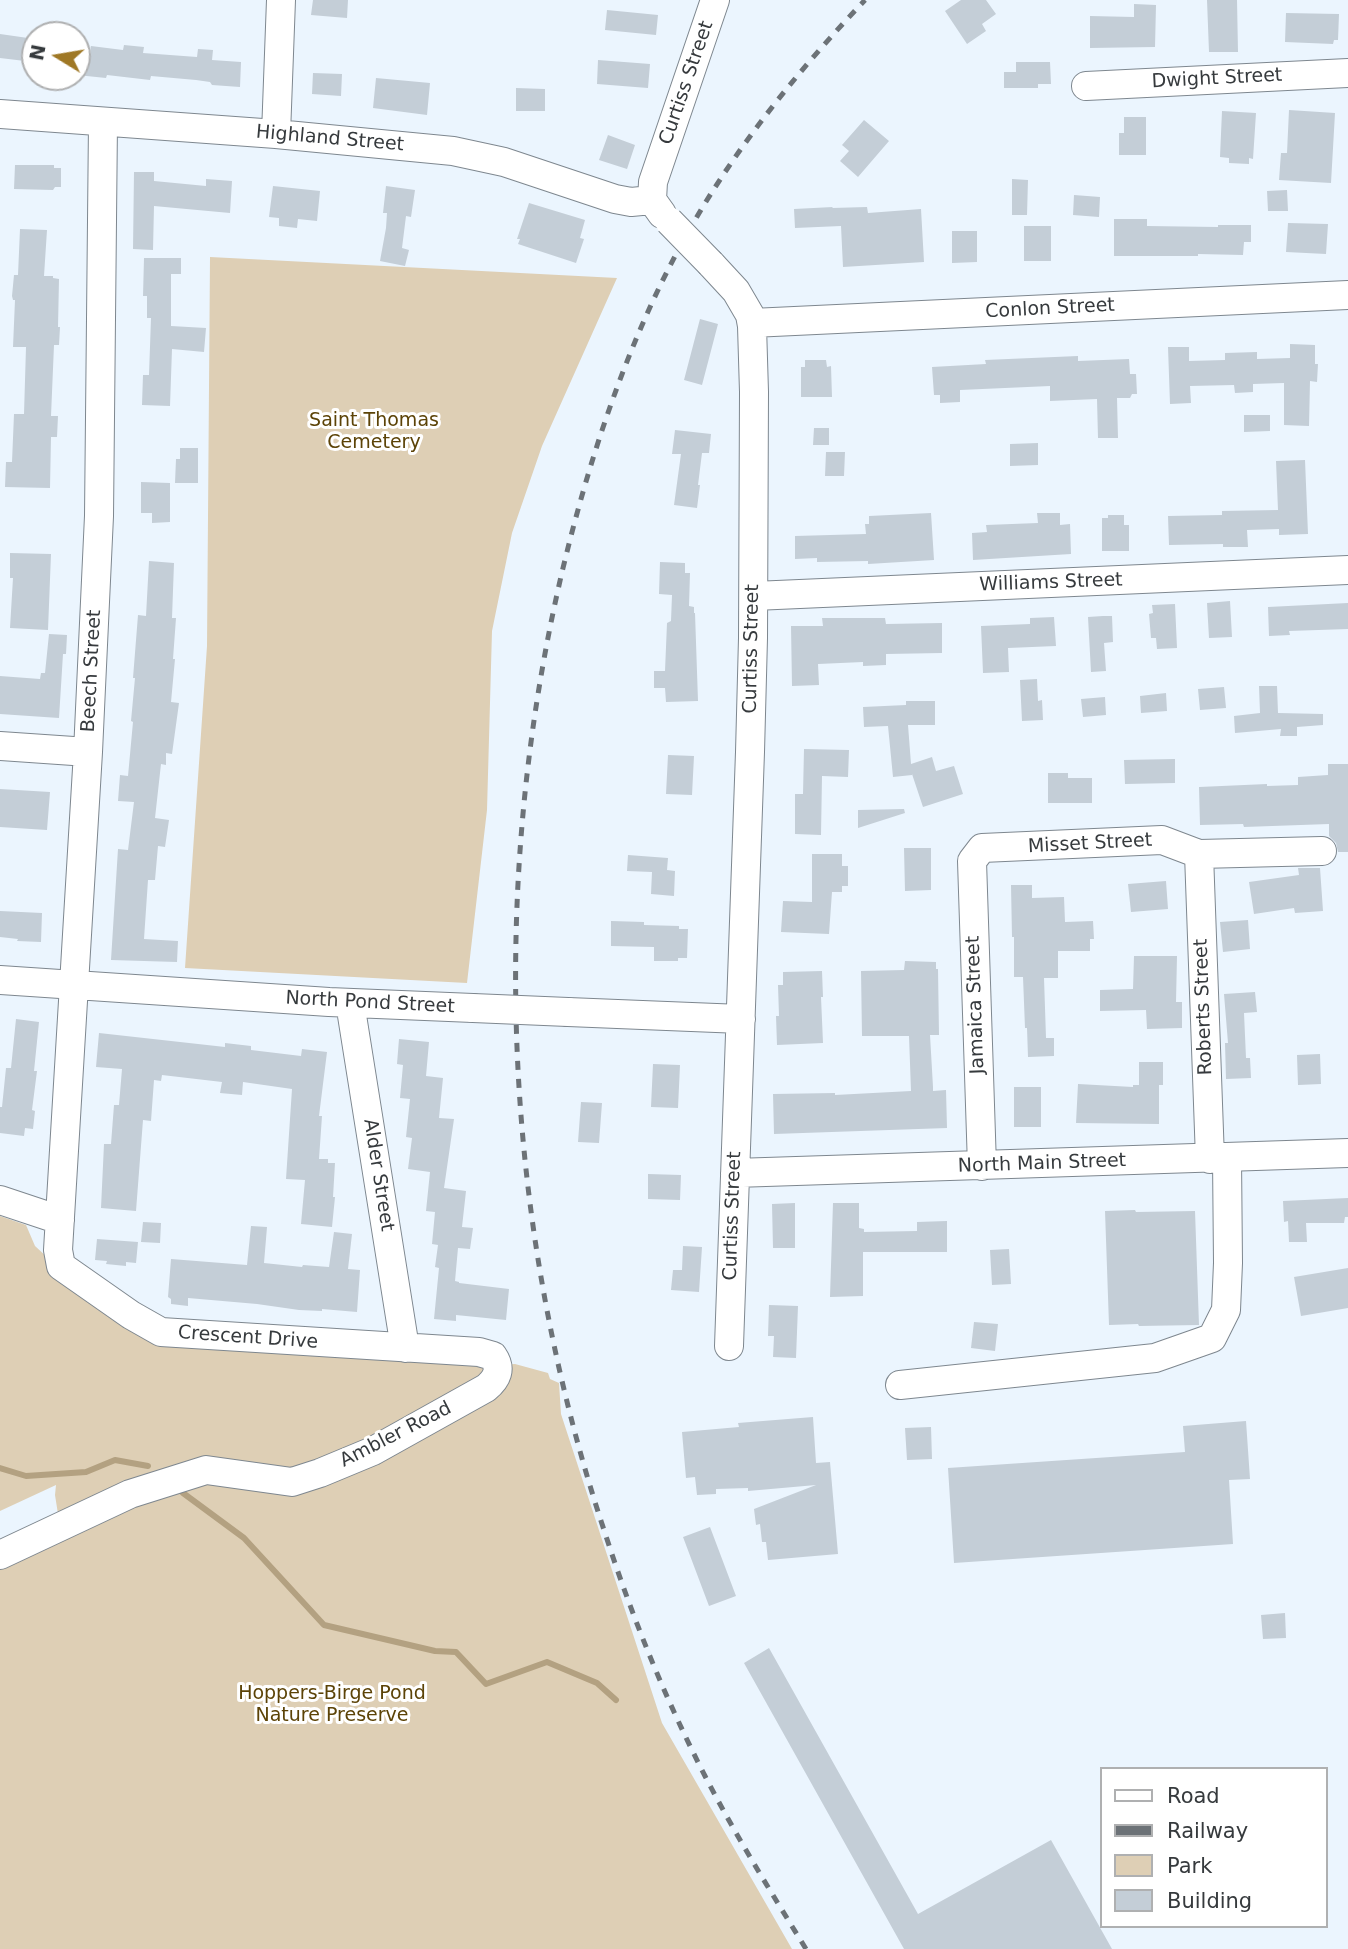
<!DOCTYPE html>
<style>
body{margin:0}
#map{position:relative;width:1348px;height:1949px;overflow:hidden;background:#ebf5fe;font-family:"DejaVu Sans",sans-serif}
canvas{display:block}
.legend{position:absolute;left:1100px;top:1767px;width:228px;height:161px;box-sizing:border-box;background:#fff;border:2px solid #afb0b1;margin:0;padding:9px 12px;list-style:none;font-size:21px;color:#363a3d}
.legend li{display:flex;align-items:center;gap:14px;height:35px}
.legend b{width:35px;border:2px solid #afb0b1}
.north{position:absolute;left:21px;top:21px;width:70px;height:70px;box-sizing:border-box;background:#fff;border:2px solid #afb0b1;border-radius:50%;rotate:281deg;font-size:19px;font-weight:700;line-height:28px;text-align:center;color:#363a3d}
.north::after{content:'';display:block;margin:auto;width:24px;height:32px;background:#9f7825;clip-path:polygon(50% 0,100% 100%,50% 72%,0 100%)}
</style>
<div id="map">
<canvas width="1348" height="1949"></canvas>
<ul class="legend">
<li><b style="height:9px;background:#fff"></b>Road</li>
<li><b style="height:9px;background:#6c7277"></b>Railway</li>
<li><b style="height:19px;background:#decfb5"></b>Park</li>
<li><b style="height:19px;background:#c4ced7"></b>Building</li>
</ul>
<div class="north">N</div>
</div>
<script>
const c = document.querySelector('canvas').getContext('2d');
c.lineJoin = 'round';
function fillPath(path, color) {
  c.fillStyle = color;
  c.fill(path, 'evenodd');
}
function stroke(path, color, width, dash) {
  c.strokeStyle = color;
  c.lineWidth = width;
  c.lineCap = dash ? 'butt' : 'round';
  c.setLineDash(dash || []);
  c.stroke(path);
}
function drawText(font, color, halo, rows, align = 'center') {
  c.font = font + ' "DejaVu Sans",sans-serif';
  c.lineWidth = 6;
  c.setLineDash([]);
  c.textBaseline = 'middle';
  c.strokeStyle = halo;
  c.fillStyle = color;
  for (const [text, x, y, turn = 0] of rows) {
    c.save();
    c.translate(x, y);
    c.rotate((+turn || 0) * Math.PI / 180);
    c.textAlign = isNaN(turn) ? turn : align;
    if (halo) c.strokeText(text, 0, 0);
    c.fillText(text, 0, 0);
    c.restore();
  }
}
const green = new Path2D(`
 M210 257 617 278 542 446 512 533 492 631 487 810 467 983 185 968 207 646Z
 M0 1216 26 1225 35 1246 117 1322 160 1346 496 1365 515 1364 548 1373 550 1379 559 1383 561 1414 662 1723 792 1949H0V1551L58 1514 55 1495 56 1485 0 1511Z`);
const stream = new Path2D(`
 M0 1468 26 1476 86 1472 115 1460 148 1466
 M183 1493 244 1538 324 1625 435 1651 456 1652 486 1684 547 1662 597 1683 616 1700`);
const building = new Path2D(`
 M313 0H348L347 18 311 15Z
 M961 0H986L996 14 982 24 986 31 967 44 945 11Z
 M1207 0H1237L1238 52H1209Z
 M1134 4 1156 5 1155 47 1090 48V16L1134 17Z
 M607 10 658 15 656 35 605 30Z
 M1286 13 1339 14 1338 40H1334L1333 44 1285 42Z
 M0 34 28 38 25 61 0 58Z
 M124 45 144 47 143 53 197 57 198 49 213 50 212 60 241 62 240 87 212 85 210 82 196 80 151 76 150 80 107 75 106 78 77 75V53L90 55 91 46 123 50Z
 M598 60 650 64 648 88 597 84Z
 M1016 62H1050L1051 84H1038V88H1004V72H1016Z
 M313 73 342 74 341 96 312 94Z
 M376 78 430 83 427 115 373 108Z
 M516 88 545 89V111H516Z
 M1289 110 1335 113 1331 183 1279 180 1281 153H1287Z
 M1222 111 1256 113 1253 159 1249 158V164L1229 163V158L1220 157Z
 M1124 117H1146V155H1119V133H1124Z
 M864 120 889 141 858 177 840 161 849 151 842 145Z
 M608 135 635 145 627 169 599 160Z
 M15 165H54V168H61V187H55L53 190 14 189Z
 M134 172H154V181L206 186V179L232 181 230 213 154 206 153 250 133 249Z
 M1012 179 1028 180 1027 215H1012Z
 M273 186 320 191 317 221 298 219 297 228 279 226V218L269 217Z
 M386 186 415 190 411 217 406 216 402 248 409 250 405 266 380 261 386 228 387 213H383Z
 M1287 190 1288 211H1268L1267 191Z
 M1074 195 1100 197 1099 217 1073 215Z
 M529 203 585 220 580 238 584 239 576 263 518 244 520 239H517Z
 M833 207 832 208 867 207 868 213 921 209 924 262 843 267 841 226 795 228 794 209Z
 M1114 219H1147V226L1218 227V225H1251V242H1244L1243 255 1198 254V256H1114Z
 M1288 223 1328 224 1326 254 1286 252Z
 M1024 226H1051V261H1024Z
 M20 229 47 230 44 276H53V278L59 279 58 327H60L59 345H54L51 416H58L57 437H51L50 488 5 487 6 462H12L14 414H24L26 347H13L15 300H13L12 296 14 275H18Z
 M952 231H977V262L952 263Z
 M144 258H181V274H171V326L206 328 204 352 172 349 170 406 142 405 143 375H149L151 318H147V296H143Z
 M700 319 718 324 702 385 684 380Z
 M1290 344 1315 345V364H1318L1317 382 1310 381 1309 426 1284 425V383L1253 384V392L1235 393 1234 385 1190 386 1191 403 1170 404 1168 347H1189V361L1225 360V353L1257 352V359L1290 358Z
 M1078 356V361L1129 359 1130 374H1136L1137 394H1132L1130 398H1117L1118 438H1098L1097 399 1050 401V386L960 390V402L940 403V395H934L932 367 986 364 985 360Z
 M805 360H826L827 367 831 366 832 397H801V367H805Z
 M1244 415H1270V431L1244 432Z
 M814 428H829V445H813Z
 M675 430 711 434 709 453H702L698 485H700L697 508 674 505 681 454H672Z
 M1038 443V465L1010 466V444Z
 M180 448H198V483H175L176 459H180Z
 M826 452H845L844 476H825Z
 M1305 460 1308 534 1279 535V529L1247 530 1248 547H1223V544L1169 545 1168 516 1222 515V511L1278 510 1276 461Z
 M141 482 170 483V522L152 523V513H141Z
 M931 513 934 560 868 564V561L817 562V558L795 559V536L866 534 865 524H869V516Z
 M1037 513H1060V525L1070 524 1071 554 973 560 972 533 987 532 986 525 1038 523Z
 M1108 515H1124V525H1129V551H1102V518H1108Z
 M10 553 51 554 48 630 10 628 13 578H10Z
 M149 561 174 563 172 618H176L173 659H175L171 702 179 703 172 754 166 753V765L161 764 155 818 169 820 165 847 158 846 155 880H148L144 939 178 941 177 962 111 960 118 849 128 850 134 802 118 801 120 775 128 776 133 722 131 721 135 678H133L138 615 146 616Z
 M660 562 685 563V573H690L689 606 694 607V613H695L698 701 666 702 665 688H654V671H665L667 623 671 621 672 595 659 594Z
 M1230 601 1232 637 1209 638 1207 603Z
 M1348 603V629L1289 631 1290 635 1269 636 1268 607Z
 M1175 604 1177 648 1157 649 1156 638H1151L1149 614 1153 613 1152 605Z
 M1103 616H1112L1113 642 1104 643 1106 671 1091 672 1088 617Z
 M1054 617 1056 646 1008 648 1009 672 983 673 981 626 1030 624V618Z
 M822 618H885L886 624 942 623V653L886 654V665L863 666V662L818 664 819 685 792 686 791 626H823Z
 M49 634 67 635 66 654H63L59 718 0 714V676L40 679 41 673H45Z
 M1037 679 1038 701 1042 700 1043 720 1022 721 1020 680Z
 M1259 686H1277L1278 713 1323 714V725L1297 727V736H1280L1281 729 1235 733 1234 716 1260 713Z
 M1224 687 1226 708 1200 710 1198 689Z
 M1166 693 1167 711 1141 713 1140 696Z
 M1105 697 1106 715 1083 717 1081 699Z
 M906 701H935V725H908L911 764 932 757 936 771 954 766 963 794 923 807 912 774V775L893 777 888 726 864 727 863 707 906 705Z
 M804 749 849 750 848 777 822 776 821 835 795 834V794H803Z
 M668 755 694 756 692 795 666 794Z
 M1175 759V783L1125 784 1124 760Z
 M1328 764H1348V852H1338L1336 843 1329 836V824L1244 827 1243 824 1200 825 1199 787 1267 784V786L1298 785V777L1328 775Z
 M1048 773H1068V778H1092V803H1048Z
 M0 789 50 792 47 830 0 827Z
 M904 809 905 813 858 828V810Z
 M904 848H931V890L905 891Z
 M812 854H842V866H848V886H842V892H832L829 934 781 932 783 901 812 902Z
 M628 855 668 858 667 870 675 871 674 896 651 894 652 872 627 871Z
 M1298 868H1320L1323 911 1295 913 1294 908 1254 914 1249 882 1299 875Z
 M1166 881 1168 909 1131 912 1128 884Z
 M1011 885H1032V898L1064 897 1065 922 1093 921 1094 939H1090V951H1058V978H1044L1046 1038H1054V1056L1028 1057 1027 1028H1025L1023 977H1014V937H1012Z
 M0 911 42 913 41 942 17 941 18 939 0 937Z
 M1248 920 1250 949 1223 952 1220 922Z
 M611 921 644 922V925L679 926V929H688L687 958H678V961H654V947L611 946Z
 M1134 956H1177L1176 1002H1182V1028L1147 1029 1146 1010 1100 1011V990L1133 989Z
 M905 961 936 962V969H938L939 1035H930L933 1087V1091L946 1090 947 1128 774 1134 773 1094 835 1093V1095L911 1091 909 1036H862L861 971 904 970Z
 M822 971 823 997H821L823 1043 777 1045 776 1016H779L778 985H783V972Z
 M1255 992 1257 1012 1244 1013 1246 1058H1250L1251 1078 1226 1079 1225 1043H1228L1224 994Z
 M16 1019 39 1022 34 1071H37L32 1110 35 1111 33 1129 25 1128 24 1136 0 1133V1107H2L6 1068H11Z
 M99 1033 225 1047V1043L251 1046V1050L301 1056 302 1049 327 1052 319 1116H322L319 1159H328V1163H335L333 1197H335L332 1227 301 1224 305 1180 286 1179 292 1089 243 1082 242 1095 220 1093 222 1082 162 1075 161 1081 154 1080 151 1121 143 1120 136 1211 101 1208 104 1144H111L114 1105H119L122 1069 96 1067Z
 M399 1039 429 1042 426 1076 443 1078 439 1118 454 1119 444 1188 466 1191 462 1227 473 1228 470 1249 458 1248 455 1281 459 1282V1283L509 1289 506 1320 456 1315V1321L434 1319 439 1268 435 1267 438 1245 432 1244 435 1212 426 1211 430 1172 408 1169 412 1138 406 1137 410 1099 400 1098 403 1065 397 1064Z
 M1320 1054 1321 1084 1298 1085 1297 1055Z
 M1139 1062H1163V1085H1159V1124L1076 1123 1078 1084 1133 1087V1085H1139Z
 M653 1064 680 1065 678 1108 651 1107Z
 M1014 1087H1041V1127H1014Z
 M581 1102 602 1103 599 1143 578 1142Z
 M648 1174 681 1175 680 1200 648 1199Z
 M1348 1198V1217H1345L1344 1223H1306L1307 1242H1289L1288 1221 1284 1222 1283 1201Z
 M795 1203V1248H773L772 1204Z
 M833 1203H859V1228L864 1229V1232L917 1231V1222L947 1221V1252H863V1296L830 1297Z
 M1135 1210 1136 1212 1195 1211 1199 1325 1139 1326 1138 1324 1109 1325 1105 1211Z
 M143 1222 161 1223 160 1243 141 1242Z
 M251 1226 267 1227 264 1263 302 1267 303 1265 329 1267 334 1232 352 1234 348 1269 360 1270 357 1312 322 1309V1311L299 1310 257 1304 188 1298V1306L171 1304V1299L168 1297 171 1259 247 1265Z
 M97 1239 138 1242 136 1263 126 1262V1266L106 1264 107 1261 95 1260Z
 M683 1246 702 1247 699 1292 671 1290 673 1270H682Z
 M1009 1249 1011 1284 992 1285 990 1250Z
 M1348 1268V1308L1301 1316 1294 1277Z
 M769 1305 798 1306 796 1358 773 1357 774 1336H768Z
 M974 1322 998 1324 995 1351 971 1348Z
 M813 1417 816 1463 830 1462 838 1554 768 1560 766 1542H762L760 1524 756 1525 754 1509 816 1485 748 1491V1488L716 1489V1494L697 1495 695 1477 686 1478 682 1432 739 1427 738 1423Z
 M1246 1421 1250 1479 1229 1480 1233 1544 954 1563 948 1468 1185 1452 1183 1426Z
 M931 1427 932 1459 907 1460 905 1428Z
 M710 1527 736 1596 709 1606 683 1537Z
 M1285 1613 1286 1638 1263 1639 1261 1615Z
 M769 1648 918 1914 1051 1840 1112 1949H904L744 1663Z`);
const minor = new Path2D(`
 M1086 86 1348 73
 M0 114 276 134 453 151 504 162 615 199 631 202 652 200
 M276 134 281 0
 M662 214 652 200 653 182 715 0
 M711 264 736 291 750 315 752 326 754 392 753 638 750 752 729 1346
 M752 323 1348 295
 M754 596 1348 570
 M0 746 88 752
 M1199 854 1210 1159
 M0 980 329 1002 473 1008
 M350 1003 405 1348
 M568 1012 741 1019
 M982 1166 972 861 982 848 1162 840 1199 854 1322 851
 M735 1173 1348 1153
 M0 1200 60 1220
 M900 1385 1155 1358 1212 1338 1226 1310 1228 1263 1227 1158
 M0 1555 130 1494 206 1470 292 1482 320 1473 373 1451 486 1388C497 1379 502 1369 493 1356L479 1352 161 1332 131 1315 61 1266 58 1250 88 752 99 516 103 122`);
const rail = new Path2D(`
 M806 1949C771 1892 736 1836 705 1776 665 1698 632 1617 605 1533 502 1224 488 885 563 568 590 456 627 344 682 243 731 153 795 74 865 0`);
const minorBridge = new Path2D(`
 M669 221 711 264
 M473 1008 568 1012`);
const streetNames = [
 ["Dwight Street",1217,79,-3],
 ["Curtiss Street",687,83,-71],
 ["Highland Street",330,139,5],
 ["Conlon Street",1050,309,-3],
 ["Williams Street",1051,583,-2],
 ["Curtiss Street",752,649,-89],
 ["Beech Street",92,671,-87],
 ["Misset Street",1090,844,-3],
 ["North Pond Street",370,1003,3],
 ["Jamaica Street",976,1005,-92],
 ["Roberts Street",1204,1007,-92],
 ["North Main Street",1042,1164,-2],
 ["Alder Street",378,1175,81],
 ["Curtiss Street",733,1216,-88],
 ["Crescent Drive",248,1338,4],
 ["Ambler Road",396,1435,-27]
];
const parkNames = [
 ["Saint Thomas",374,421],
 ["Cemetery",374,443],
 ["Hoppers-Birge Pond",332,1694],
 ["Nature Preserve",332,1716]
];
fillPath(green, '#decfb5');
stroke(stream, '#b3a181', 6);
fillPath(building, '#c4ced7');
stroke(minor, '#7e878f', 30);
stroke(minor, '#fff', 28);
stroke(rail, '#6c7277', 5, [9, 9]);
stroke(minorBridge, '#7e878f', 30, []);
stroke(minorBridge, '#fff', 28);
drawText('19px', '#363a3d', '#fff', streetNames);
drawText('19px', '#5c4307', '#fff', parkNames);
</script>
